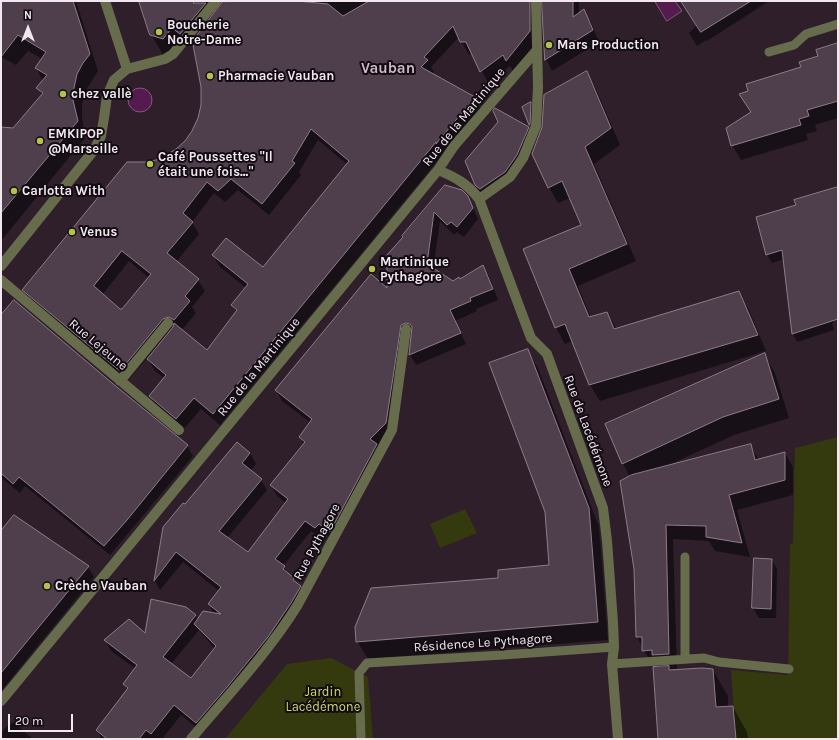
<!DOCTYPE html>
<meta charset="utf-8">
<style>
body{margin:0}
#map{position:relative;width:839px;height:740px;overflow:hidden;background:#2e1f2b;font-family:Karla,sans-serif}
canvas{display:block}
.frame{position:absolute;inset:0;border:2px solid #f2e8f0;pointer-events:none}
.north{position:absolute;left:8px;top:8px;width:40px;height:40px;-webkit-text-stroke:3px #120b11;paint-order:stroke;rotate:0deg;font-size:11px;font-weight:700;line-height:16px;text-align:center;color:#f2e8f0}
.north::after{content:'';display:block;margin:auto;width:14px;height:18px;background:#f2e8f0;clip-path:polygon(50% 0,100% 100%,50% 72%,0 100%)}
.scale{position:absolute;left:8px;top:714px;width:65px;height:18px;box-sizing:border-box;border:2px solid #f2e8f0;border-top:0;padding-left:5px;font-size:12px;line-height:14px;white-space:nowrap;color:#f2e8f0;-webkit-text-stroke:3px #120b11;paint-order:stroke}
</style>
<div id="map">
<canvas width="839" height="740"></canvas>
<div class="frame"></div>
<div class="north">N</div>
<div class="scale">20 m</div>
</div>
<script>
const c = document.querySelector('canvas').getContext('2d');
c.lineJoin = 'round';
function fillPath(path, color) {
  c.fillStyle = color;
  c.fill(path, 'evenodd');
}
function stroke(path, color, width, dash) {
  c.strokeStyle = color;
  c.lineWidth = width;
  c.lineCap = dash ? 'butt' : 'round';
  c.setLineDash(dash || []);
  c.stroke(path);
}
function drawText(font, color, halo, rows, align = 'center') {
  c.font = font + ' Karla,sans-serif';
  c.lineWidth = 4;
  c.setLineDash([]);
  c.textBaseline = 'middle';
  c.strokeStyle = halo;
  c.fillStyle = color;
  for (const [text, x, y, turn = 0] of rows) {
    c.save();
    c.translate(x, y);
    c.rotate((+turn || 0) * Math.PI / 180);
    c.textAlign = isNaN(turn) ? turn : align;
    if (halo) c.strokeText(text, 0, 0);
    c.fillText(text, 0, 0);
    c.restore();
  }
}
const green = new Path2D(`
 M838 437V739H736L731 670 788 675 790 544 793 543 795 448Z
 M465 509 477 533 440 548 430 524Z
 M331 658 368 677 373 739H225L287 664Z`);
const water = new Path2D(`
 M655 1H675L682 11 667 21Z
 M128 100a12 12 0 1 1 24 0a12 12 0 1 1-24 0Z`);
const shadow = new Path2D(`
 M1 1H76L98 71 86 90 82 104V117L85 138 1 241V128L13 129 42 95 38 88 43 81 36 68 42 59 28 51 16 65 1 57Z
 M140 1H223L174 59 163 55 151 34Z
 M238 1H579V14L584 11 591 22 599 42 552 71 546 59 544 7H540L536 43 513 71 510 66 488 83 473 53 469 55 459 37 431 67 434 72 432 74 474 98 481 109 443 155V154L220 425 201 409 183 430 157 408 150 396 164 378 155 371 147 358 126 382 30 301 24 290 147 163 160 160 176 150 186 142 193 131 199 118 202 105V87L195 51ZM318 140 348 165 263 268 213 255 220 267 246 288 232 305 236 312 207 351 182 330 196 313 192 307 205 291 198 280 176 262 199 234 192 222 214 193 225 202 238 190 269 215 301 175 299 172ZM129 261 149 278 122 310H120L102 295Z
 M682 1H769L707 41 706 40 697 46 689 33 697 25Z
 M838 44V118L815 125 817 131 806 134 808 140 741 160 732 145 751 112 802 68Z
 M587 72 596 89 620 145 594 164 636 261 578 286 591 318 607 313 617 330 738 292 748 308 766 351 600 401 590 385 573 341 565 344 556 328 525 249 582 225 570 198 558 203 549 187Z
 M530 103 533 107 531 127 524 107Z
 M528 128 533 137 522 165 482 195 476 185Z
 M445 186 467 196 478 219 464 237 457 232 454 235 440 221 433 270 453 282 460 280 483 266 489 276 498 300 476 309 477 311 455 321 466 344 416 365 410 355 412 333 407 335 392 434 336 542 325 534 321 538 311 531 283 566 289 575 300 586 306 597 203 733 181 715 162 739H102L97 730 128 691 124 684 136 669 111 651 105 640 146 635 186 608 196 616 198 620 214 614 209 604 219 591 183 562 160 590 155 581 163 527 185 506 250 453 256 464 250 471 261 480 267 490 227 538 248 553 286 503 277 496 271 485 304 444 300 437 311 423 282 401 276 390 388 290 404 237ZM216 610 225 616 224 618 216 612ZM199 630 215 649 191 679 171 664Z
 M838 188V316L833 318 834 323H832L834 330 797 342 793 334 784 259 772 263 767 255 757 218 797 206Z
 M1 317 112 384 187 446 193 456 110 555 25 486 20 493 3 479 1 481Z
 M527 350 538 368 599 527 608 640 368 659 357 641 499 579 550 566 546 512Z
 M764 354 775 373 789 418 734 435 669 465 750 445 759 460 785 453 793 467V495L737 510 750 557 715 551 709 541 673 539 677 669H670L671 671 713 670 728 696V707H733L747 732 748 739H659L660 668 658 664 652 665 637 637 630 477 623 464 606 424Z
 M1 532 88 567 94 577 1 691Z
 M772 560 777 569 776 618H759L753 608Z
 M13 722 33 739H1V733L9 724 10 725Z`);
const building = new Path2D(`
 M1 1H73L90 54 83 63 77 74 74 88 73 100 78 121 1 213V127L13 128 43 93 36 88 47 75 35 68 46 52 18 35 1 57Z
 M139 1H195L193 3H206L180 34 172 28 163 39 150 35Z
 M262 1H297L328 4 343 16 369 1H530V31L506 61 503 55 480 72 466 42H460L453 26 424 57 428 60 421 67 475 97 436 144V142L213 414 194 398 176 419 149 396 166 375 147 359 173 327 174 323 207 350 237 310 231 305 248 284 212 255 226 238 263 267 349 161 311 129 292 161 295 163 262 204 231 179 218 191 207 182 183 213 193 222 167 253 199 279 185 296 190 301 174 320 169 317 163 319 120 371 22 290 127 162H147L160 159 176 149 185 141 192 131 198 118 201 105V87L193 45 191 43 222 2ZM122 251 151 274 122 309H120L94 286Z
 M542 1H573V17L584 9 593 30 545 60Z
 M681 1H751L701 32Z
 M838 43V101L807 110 809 116 799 119 801 125 731 146 726 128 751 112 739 94 748 91 746 84 801 67 799 62 818 56 816 50Z
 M587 71 611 128 585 147 627 244 569 269 589 317 607 312 614 329 739 291 758 335 589 385 565 324 555 328 523 249 581 225 562 181 548 188 532 154 542 127 544 95Z
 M531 102 530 125H529L522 107Z
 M495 108 529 127 517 155 505 172 480 189 475 185 465 161 498 122 493 111Z
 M445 185 462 190 468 196 473 208 457 227 451 222 447 225 434 212 427 264 453 281 459 277 460 279 483 265 493 289 470 298 471 301 450 310 461 333 409 355 412 327 410 324 406 323 401 325 386 423 370 439 377 444 330 532 319 524 315 528 305 521 275 559 285 566 283 569 294 578 293 580 301 586 291 603 268 637 228 686 196 723 174 705 151 734 146 730 139 739H107L96 730 128 688 123 684 137 665 104 640 129 619 145 633 151 599 186 607 196 615 163 657 191 678 216 646 194 624 203 611 221 614 208 604 221 587 176 552 154 581 163 527 183 503 185 504 237 442 250 453 242 463 262 479 219 531 248 552 288 499 270 485 305 442 299 437 312 419 275 390 371 274 387 288V255L403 237 402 236Z
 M838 187V319L792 334 782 250 766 255 756 217 796 205 794 200Z
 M14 300 112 383 188 445 127 520 104 546 19 477 13 484 1 473V315Z
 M528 349 589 508 598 622 356 642 355 627 371 588 498 578V570L549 565 545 512 489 363Z
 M765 353 779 399 723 417 622 464 605 424Z
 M751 444 755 460 785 452V480L729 495 742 543 706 537V526L666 525 669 654 652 655V650L642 651V637H636L634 569 620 481 631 475Z
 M14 515 89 566 1 673V531Z
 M754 558 772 559 771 609 752 608Z
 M669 666V670L702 668 713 669 716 707 733 706 736 739H658L653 667Z`);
const service = new Path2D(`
 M769 52 794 45 806 34 838 24
 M685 557V659
 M612 664 704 658 719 662 789 669
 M361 739 359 673 367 663 503 655 614 647`);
const pedestrian = new Path2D(`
 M191 739C227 696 267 654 297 606L392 430 406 329`);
const minor = new Path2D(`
 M438 170C455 177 468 184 479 199L531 338 547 354 603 508 607 541 613 622 614 647 612 664 618 739
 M479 199 510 177 523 158 536 126 538 87 536 1
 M1 280 179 430
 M120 381 168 323
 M1 701 438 170 454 146 537 50`);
const tertiary = new Path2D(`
 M105 1 127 69
 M1 266 94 150 101 136 104 118 107 96 114 80 127 69 165 59 173 54 216 1`);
const markers = [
 [159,32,4,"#b2c34c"],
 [549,45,4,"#b2c34c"],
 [210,76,4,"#b2c34c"],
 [63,94,4,"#b2c34c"],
 [40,141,4,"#b2c34c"],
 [150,164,4,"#b2c34c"],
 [14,191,4,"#b2c34c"],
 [72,232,4,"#b2c34c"],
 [372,269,4,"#b2c34c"],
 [47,586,4,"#b2c34c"]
];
const poiNames = [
 ["Boucherie",167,25],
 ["Notre-Dame",167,40],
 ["Mars Production",557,45],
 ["Pharmacie Vauban",218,76],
 ["chez vallè",71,94],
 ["EMKIPOP",48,134],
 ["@Marseille",48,149],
 ["Café Poussettes \"Il",158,157],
 ["était une fois...\"",158,172],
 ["Carlotta With",22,191],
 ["Venus",80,232],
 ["Martinique",380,262],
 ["Pythagore",380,277],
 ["Crèche Vauban",55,586]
];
const streetNames = [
 ["Rue de la Martinique",464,117,-51],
 ["Rue Lejeune",98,345,40],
 ["Rue de la Martinique",259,367,-51],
 ["Rue de Lacédémone",588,431,70],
 ["Rue Pythagore",317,542,-62],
 ["Résidence Le Pythagore",483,643,-4]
];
const parkNames = [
 ["Jardin",323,692],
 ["Lacédémone",323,707]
];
const quarterNames = [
 ["Vauban",388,69]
];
fillPath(green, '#343a0d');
fillPath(water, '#551b4e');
stroke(water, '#84587f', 1);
fillPath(shadow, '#0007');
fillPath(building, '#4f3e4c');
stroke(building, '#8e7c8b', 1);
stroke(service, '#676d4c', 9);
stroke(pedestrian, '#676d4c', 10);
stroke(minor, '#676d4c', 10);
stroke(tertiary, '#676d4c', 10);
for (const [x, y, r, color] of markers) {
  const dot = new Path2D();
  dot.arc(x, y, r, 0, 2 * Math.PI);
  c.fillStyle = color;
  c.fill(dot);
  stroke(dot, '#120b11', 1.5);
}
drawText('bold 13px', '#f2e8f0', '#120b11', poiNames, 'left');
drawText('13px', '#f2e8f0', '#120b11', streetNames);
drawText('13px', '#cadb69', '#120b11', parkNames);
drawText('bold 15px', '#ccb8c8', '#120b11', quarterNames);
</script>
